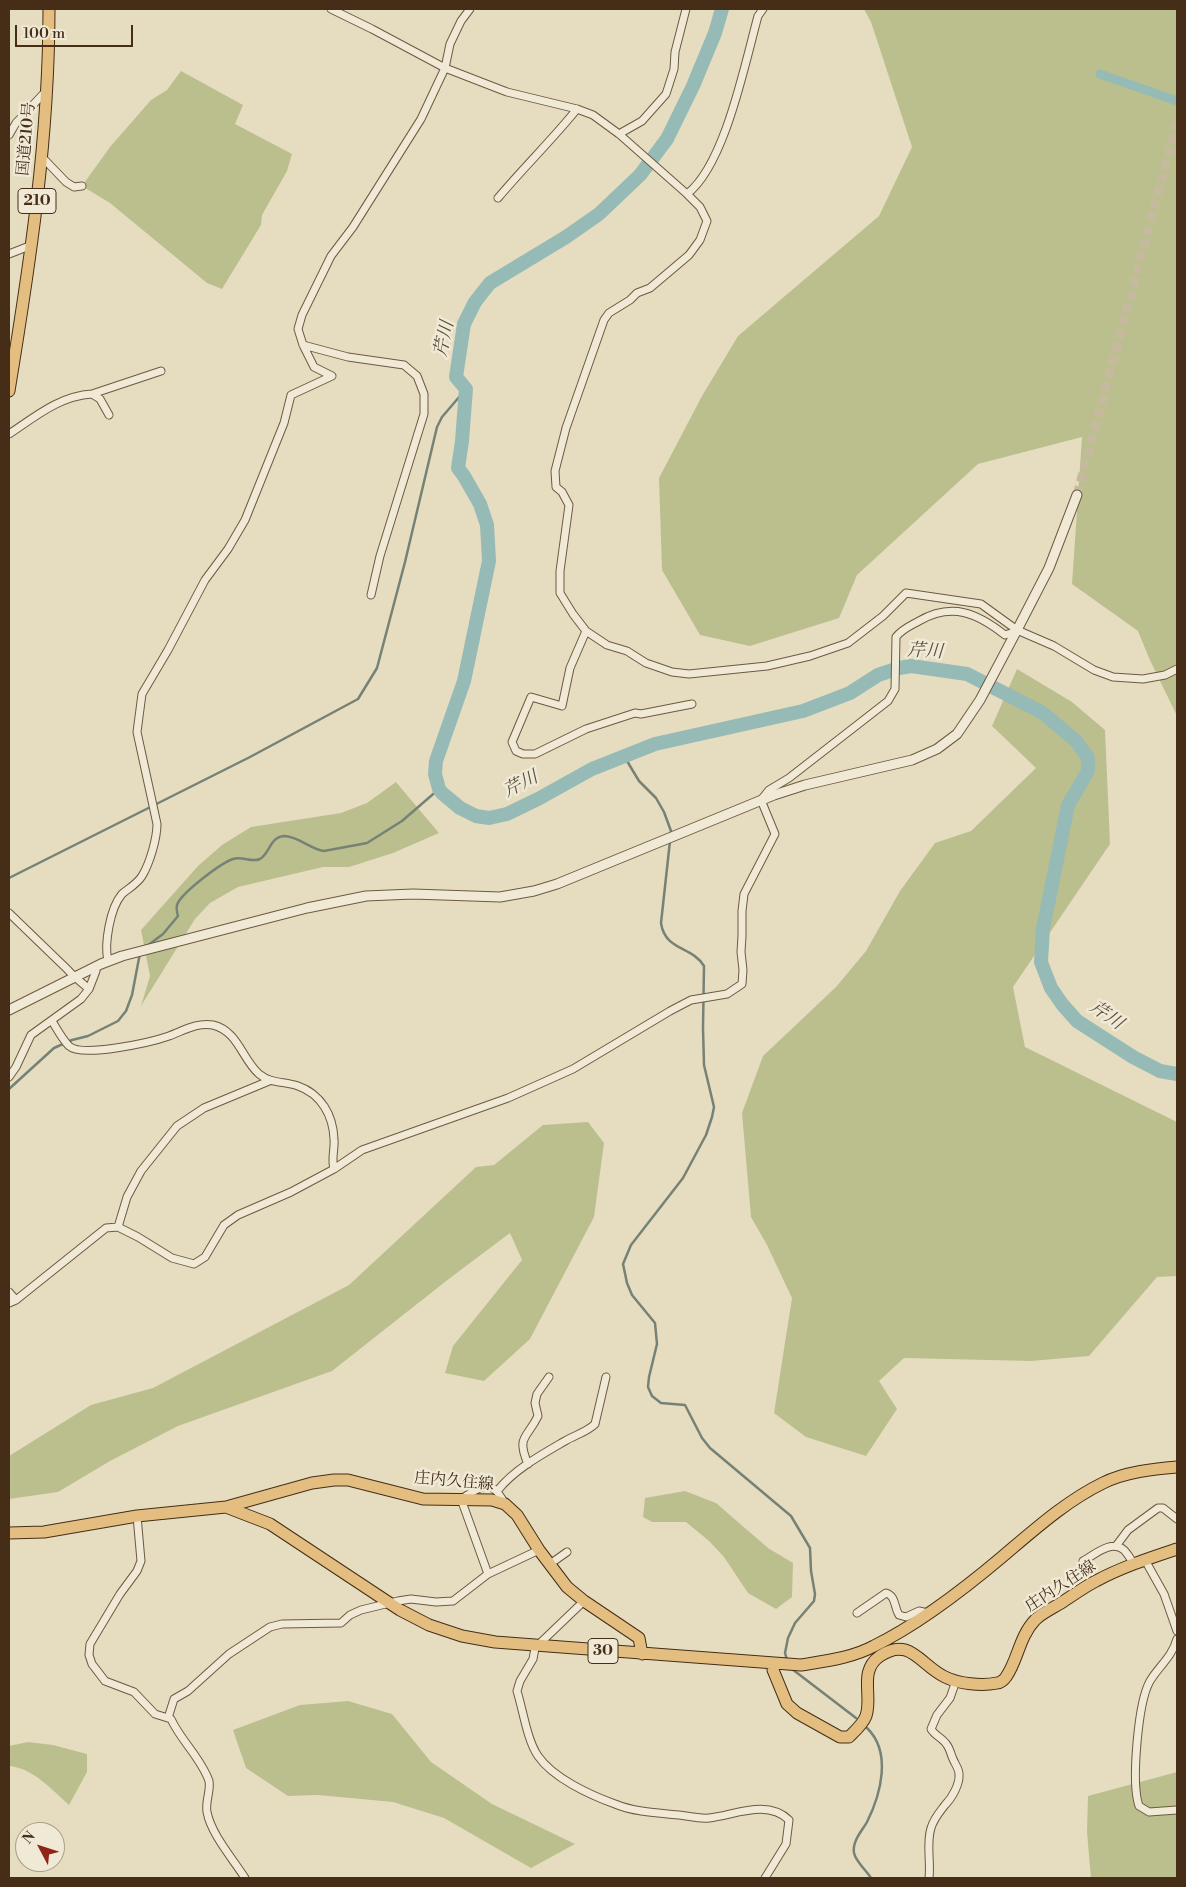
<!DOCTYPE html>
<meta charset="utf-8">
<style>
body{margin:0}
#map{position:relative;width:1186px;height:1887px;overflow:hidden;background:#e6ddc0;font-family:"Libre Bodoni",serif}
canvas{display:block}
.frame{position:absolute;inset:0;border:10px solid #452d17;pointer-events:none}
.north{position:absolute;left:15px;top:1822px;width:50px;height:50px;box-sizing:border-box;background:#efe9d6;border:1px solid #ab9e8a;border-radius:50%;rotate:310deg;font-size:14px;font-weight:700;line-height:20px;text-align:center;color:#452d17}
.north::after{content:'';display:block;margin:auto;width:18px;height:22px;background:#8f2418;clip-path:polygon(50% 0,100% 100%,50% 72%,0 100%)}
.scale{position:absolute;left:15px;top:25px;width:118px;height:22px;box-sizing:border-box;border:2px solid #452d17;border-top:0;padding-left:6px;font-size:15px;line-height:18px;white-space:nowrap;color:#452d17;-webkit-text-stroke:4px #efe9d6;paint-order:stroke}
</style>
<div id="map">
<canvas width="1186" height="1887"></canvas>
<div class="frame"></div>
<div class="north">N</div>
<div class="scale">100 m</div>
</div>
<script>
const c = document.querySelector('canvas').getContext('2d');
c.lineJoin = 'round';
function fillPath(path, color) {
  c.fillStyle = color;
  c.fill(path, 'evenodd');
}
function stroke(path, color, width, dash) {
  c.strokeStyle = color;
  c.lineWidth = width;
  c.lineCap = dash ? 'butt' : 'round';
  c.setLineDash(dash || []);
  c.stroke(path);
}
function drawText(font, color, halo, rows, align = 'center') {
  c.font = font + ' "Libre Bodoni","Noto Serif JP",serif';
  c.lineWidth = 5;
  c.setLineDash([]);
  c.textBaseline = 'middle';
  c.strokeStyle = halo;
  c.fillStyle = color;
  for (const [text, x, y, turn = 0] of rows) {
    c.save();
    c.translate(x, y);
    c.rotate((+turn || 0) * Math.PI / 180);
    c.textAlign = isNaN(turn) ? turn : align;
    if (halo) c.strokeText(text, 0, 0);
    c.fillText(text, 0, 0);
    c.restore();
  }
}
const green = new Path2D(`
 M864 9H1177V716L1149 658 1138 631 1072 584 1082 437 978 464 857 575 839 618 750 646 700 635 662 570 659 478 702 396 738 336 879 216 912 147 871 22Z
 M181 71 243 105 235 124 292 154 287 171 262 215 261 225 222 289 207 283 110 203 82 186 110 147 151 100 167 90Z
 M1017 669 1072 702 1105 730 1110 844 1013 987 1025 1047 1177 1122V1276L1157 1277 1089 1356 1031 1361 904 1358 879 1381 897 1409 866 1456 806 1437 774 1413 792 1298 767 1245 751 1217 742 1113 763 1056 836 987 866 951 900 891 935 843 971 831 1036 768 992 726Z
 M396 782 439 833 393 853 349 867H323L238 887 210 903 195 919 141 1006 150 976 141 930 198 866 222 845 251 827 341 813 367 803Z
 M588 1122 604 1143 594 1217 530 1339 484 1381 445 1373 453 1346 522 1260 510 1233 450 1278 332 1371 178 1426 110 1461 58 1492 9 1499V1456L91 1405 153 1388 349 1285 476 1167 494 1165 543 1125Z
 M685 1491 716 1503 768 1548 793 1563 792 1597 776 1609 748 1593 724 1557 709 1541 686 1522H652L643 1517 645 1498Z
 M348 1701 392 1714 431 1762 492 1804 575 1844 531 1868 444 1818 393 1802 318 1795 288 1796 246 1768 233 1730 300 1705Z
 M28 1742 53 1745 87 1754V1772L69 1805C52 1790 33 1768 9 1766V1746Z
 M1177 1772V1878H1091L1087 1832 1088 1796Z`);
const stream = new Path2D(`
 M624 756 639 781 656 798 664 812 671 831 670 835
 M670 841 661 923C665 951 692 946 704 966L703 1028 704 1065 714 1107 712 1117 706 1135 683 1178 631 1245 623 1264 627 1283 632 1295 655 1323 657 1344 649 1377 648 1387 652 1396 661 1403 685 1405 702 1438 710 1448 791 1516 810 1548 811 1571 815 1594 814 1601 795 1623 788 1638 785 1653 787 1660
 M9 878 250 757 358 699 377 668 405 562 437 427 442 417 466 389
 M147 946 163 934 178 916C177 912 176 909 177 905 181 893 221 863 233 859 243 856 251 863 260 859 270 853 270 837 284 836 298 836 310 849 324 851L367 843 402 821 439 789
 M9 1089 54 1048 72 1040 88 1036 118 1021 126 1011 132 995 140 953
 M792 1669 856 1718
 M867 1728C892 1752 881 1794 867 1822 862 1831 852 1841 854 1853 856 1862 866 1870 871 1878`);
const canal = new Path2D(`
 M1100 74 1177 101`);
const river = new Path2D(`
 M722 9 715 33 693 86 667 139 640 175 599 214 566 237 490 283 475 302 464 324 456 377 466 389 462 441 458 468 464 476 480 504 487 525 489 561 464 681 436 761 435 774 439 789 442 793 460 808 476 816 489 818 507 814 538 799 592 769 655 744 803 711 850 693 878 675 899 668 911 666 967 674 1043 713 1076 741 1088 758V771L1068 805 1043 929 1041 962 1051 988 1062 1004 1077 1021 1133 1057 1160 1071 1177 1074`);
const tertiaryTunnel = new Path2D(`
 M1077 495 1177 123`);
const minor = new Path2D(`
 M331 9 372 29 445 68 507 92 577 109 593 115 619 134 687 194 700 207 707 221 700 240 689 255 650 288 637 293 630 300 609 313 604 320 566 428 555 471 556 487 562 492 569 505 560 571V593L573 614 586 631 607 645 627 651 646 663 672 672 689 674 767 666 810 656 848 643 883 616 906 593 981 604 1017 630 1054 646 1094 670 1113 677 1143 679 1165 675 1177 669
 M619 134 642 121 666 94 674 69 675 52 686 9
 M9 135 16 123 47 90
 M42 157 66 182 74 187 82 186
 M687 194C725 165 745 63 758 16L763 9
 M498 198C524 167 552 140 577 109
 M9 254 32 245
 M303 345 348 357 404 365 417 376 424 394V414L380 556 371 595
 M92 394 161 371
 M9 434C35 417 59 396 92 394L100 399 109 415
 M586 631 570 668 562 706 531 697 512 742 516 751 523 754H535L586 729 635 713 641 714 692 704
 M9 913 67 969C74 977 81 982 89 989
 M108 961C104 944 110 908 122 894 129 888 137 884 142 876 150 863 157 838 157 824L137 732 142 694 168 650 205 580 228 549 245 520 284 423 291 395 332 376 314 367 303 345 298 329 302 315 331 256 353 227 421 119 445 68 450 44 461 21 470 9
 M52 1021C57 1029 62 1039 69 1046 82 1058 152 1042 169 1036 183 1031 197 1022 213 1025 238 1031 242 1059 259 1074 271 1084 284 1081 298 1086 321 1094 333 1115 334 1139 335 1149 331 1158 334 1169
 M9 1077 16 1067 31 1035 81 999 89 989 96 971 95 967
 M118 1227 127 1197 141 1171 177 1126 204 1108 269 1081
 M9 1292 16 1300
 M9 1303 16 1300 106 1228 118 1227 138 1237 172 1258 194 1264 205 1257 224 1225 238 1215 291 1192 334 1169 362 1150 508 1098 573 1069 670 1011 691 1000 727 994 742 984 743 970 741 952 742 936V911L744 894 775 834 761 800 769 790 789 778 888 701 895 689 896 637C902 629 910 626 919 621 952 602 977 613 1005 635L1017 631
 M528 1464C516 1436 527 1439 538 1416L535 1403 537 1394 549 1377
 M498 1490C515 1469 541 1455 565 1441 575 1435 587 1432 595 1424L606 1377
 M137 1516 141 1561 137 1571 120 1594 90 1644 89 1655 92 1664 105 1681 134 1692 155 1714 171 1719C181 1741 201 1758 209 1781 211 1790 205 1802 207 1812 211 1834 233 1859 245 1878
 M1116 1546 1128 1530 1158 1508H1163L1177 1519
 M1145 1560 1164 1594 1177 1631
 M1083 1561C1094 1555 1112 1539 1124 1550 1128 1554 1131 1560 1134 1564
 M550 1564 567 1552
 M488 1574 461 1499C483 1486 490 1476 505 1504
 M584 1601 535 1648 533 1659 520 1681 517 1691C523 1710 527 1740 538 1756 553 1778 590 1795 615 1804 634 1812 658 1813 679 1815 688 1816 699 1819 709 1818 735 1815 767 1799 789 1820L786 1844 765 1878
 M857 1613 886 1593C896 1596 894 1607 899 1615L906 1617 919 1611 928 1613
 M1177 1639C1172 1657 1159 1666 1150 1681 1138 1702 1131 1783 1139 1806L1149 1812 1177 1810
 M168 1718 174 1699 188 1691 229 1654 270 1627 282 1624 341 1623 350 1615 361 1610 398 1601 411 1599 436 1602 453 1601 488 1574 539 1550
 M929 1878C931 1862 926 1843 931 1828 934 1818 939 1813 945 1805 952 1798 960 1784 959 1774 959 1769 955 1764 953 1759 951 1755 950 1749 947 1745 943 1738 935 1736 931 1729L937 1715 950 1698 956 1681`);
const tertiary = new Path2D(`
 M9 1010 101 964 122 956 307 908 366 896 413 894 500 897 534 891 557 884 774 795 805 785 912 760 937 749 957 734 980 700 1017 630 1049 568 1077 495`);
const primary = new Path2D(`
 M226 1507 312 1483 334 1480H348L423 1499 492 1500 505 1504 517 1515 539 1550 567 1587 584 1601 639 1638 642 1654
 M9 1533 44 1532 137 1516 226 1507 270 1524 400 1610 429 1625 462 1636 495 1642 801 1665C825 1661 852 1658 874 1646 919 1624 964 1589 1002 1557 1034 1530 1066 1501 1103 1483 1125 1472 1153 1469 1177 1467
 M774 1664 773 1670 787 1704 797 1713 840 1737H849C855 1731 863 1724 866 1716 873 1696 858 1671 880 1656 910 1636 920 1665 945 1677 959 1684 982 1686 997 1683 1000 1683 1004 1680 1006 1677 1018 1660 1019 1637 1035 1620 1042 1613 1053 1608 1061 1603 1072 1596 1084 1587 1096 1581 1122 1567 1150 1558 1177 1549`);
const trunk = new Path2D(`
 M9 391C30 263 49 139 49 9`);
const shields = [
 [37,201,38],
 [603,1651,30]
];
const shieldNames = [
 ["210",37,201],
 ["30",603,1651]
];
const streetNames = [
 ["国道210号",27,139,-85],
 ["庄内久住線",454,1482,5],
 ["庄内久住線",1061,1587,-33]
];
const waterNames = [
 ["芹川",445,339,-78],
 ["芹川",925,652,3],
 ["芹川",521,785,-27],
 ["芹川",1106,1016,35]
];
fillPath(green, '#bbbf8e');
stroke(stream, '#768276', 2.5);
stroke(canal, '#96bbb6', 9);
stroke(river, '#96bbb6', 14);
stroke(tertiaryTunnel, '#c6ba9e', 9, [9, 4.5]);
stroke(minor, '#6d5941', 9);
stroke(tertiary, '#6d5941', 11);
stroke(primary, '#452d17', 13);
stroke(trunk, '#452d17', 13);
stroke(minor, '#efe9d6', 7);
stroke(tertiary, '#efe9d6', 9);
stroke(primary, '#e3be80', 11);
stroke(trunk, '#e3be80', 11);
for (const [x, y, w] of shields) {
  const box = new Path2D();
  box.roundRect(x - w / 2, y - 12.5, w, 25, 4);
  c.fillStyle = '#efe9d6';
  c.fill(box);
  stroke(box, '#452d17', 1);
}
drawText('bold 15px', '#452d17', null, shieldNames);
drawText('16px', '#452d17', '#efe9d6', streetNames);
drawText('italic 18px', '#59503f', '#efe9d6', waterNames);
</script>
